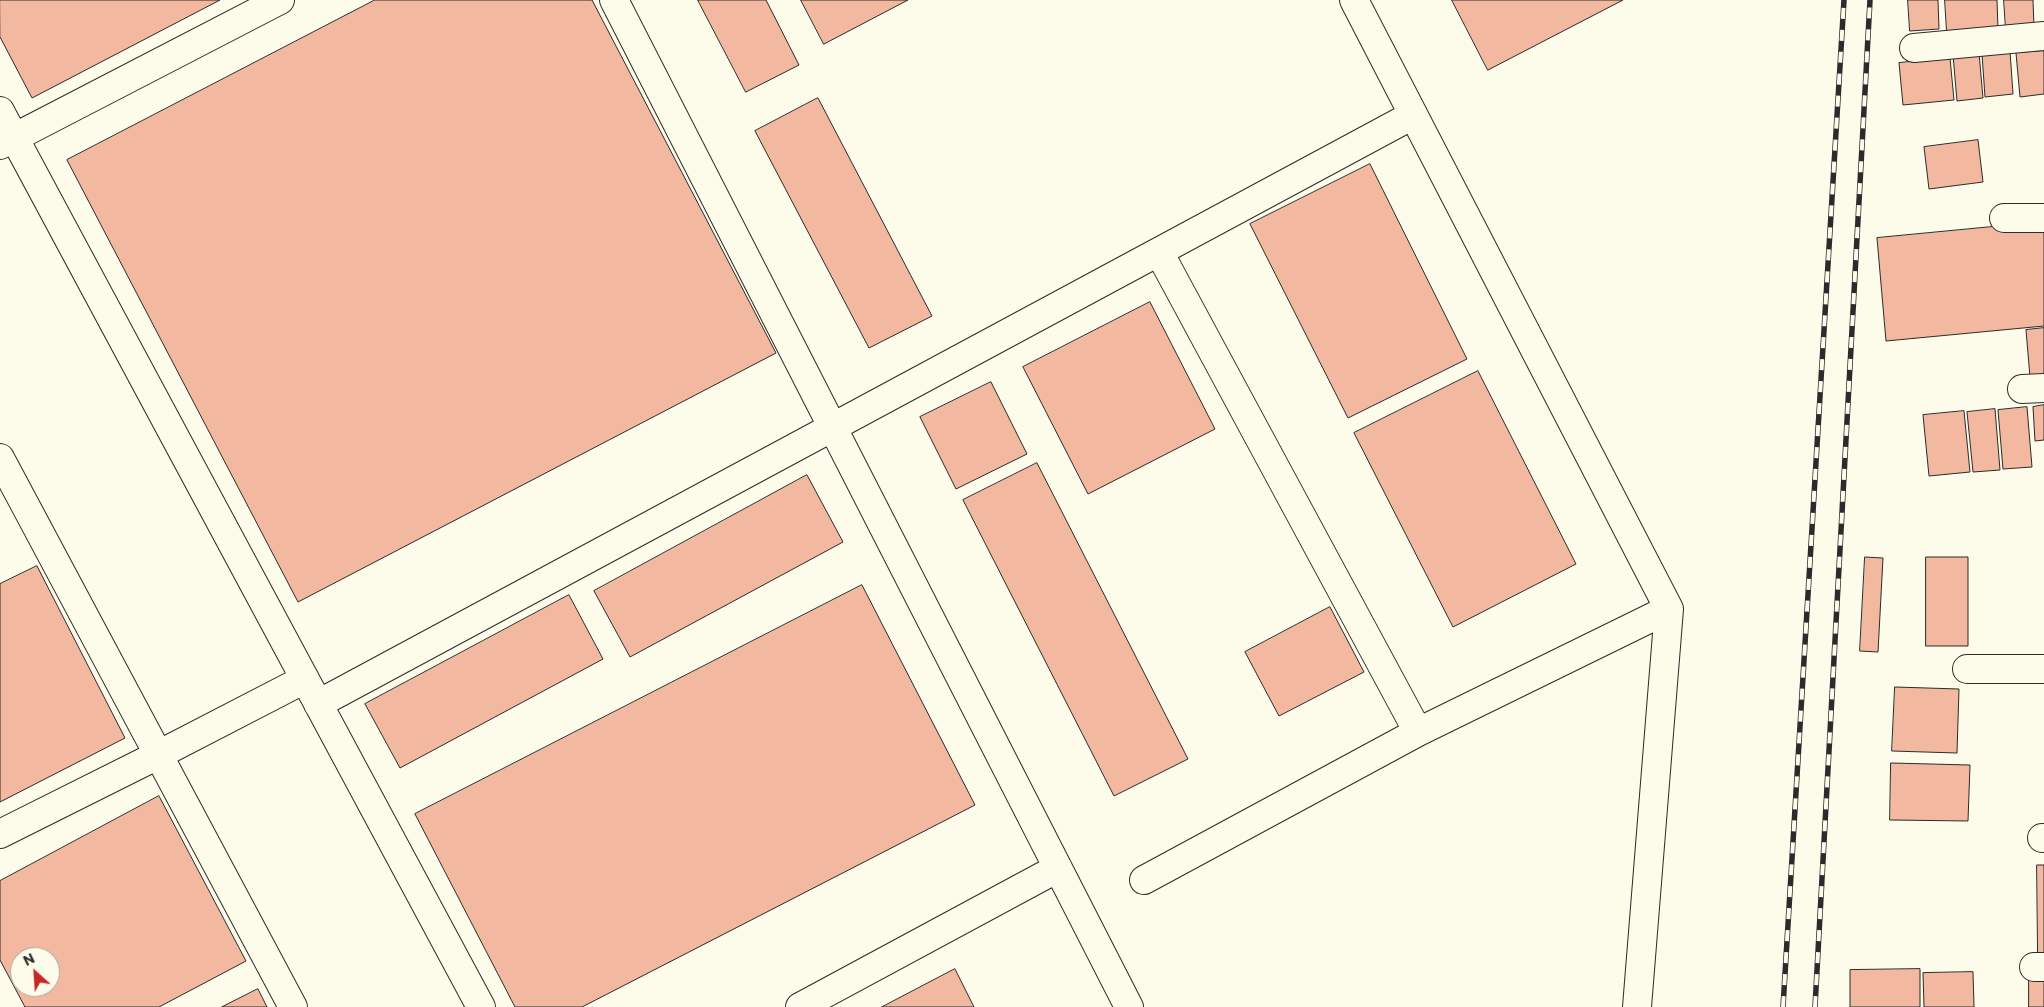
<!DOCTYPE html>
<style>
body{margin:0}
#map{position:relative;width:2044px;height:1007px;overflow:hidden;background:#fdfbea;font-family:Commissioner,sans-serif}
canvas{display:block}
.north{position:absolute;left:10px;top:947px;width:50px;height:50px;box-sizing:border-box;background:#fdfbea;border:1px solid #a9a89e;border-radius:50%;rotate:334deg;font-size:14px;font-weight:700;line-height:20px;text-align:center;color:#2b2b2b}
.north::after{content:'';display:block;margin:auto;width:18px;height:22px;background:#c62828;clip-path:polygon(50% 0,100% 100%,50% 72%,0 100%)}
</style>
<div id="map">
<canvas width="2044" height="1007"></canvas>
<div class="north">N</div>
</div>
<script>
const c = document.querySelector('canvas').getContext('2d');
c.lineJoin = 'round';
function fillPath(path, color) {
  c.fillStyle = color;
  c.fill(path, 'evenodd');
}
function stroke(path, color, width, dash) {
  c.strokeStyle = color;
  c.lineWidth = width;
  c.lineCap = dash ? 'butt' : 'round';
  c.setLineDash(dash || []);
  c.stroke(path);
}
const building = new Path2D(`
 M0 0H220L32 98 0 37Z
 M375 0H592L776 353 298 602 67 160Z
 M698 0H766L799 65 746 92Z
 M801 0H908L824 44Z
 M1452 0H1623L1488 70Z
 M1908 0H1938L1939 29 1910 31Z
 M1945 0H1997L1998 30 1947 32Z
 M2004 0H2033L2034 28 2006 30Z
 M2010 51 2013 94 1985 97 1982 54Z
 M2044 51V94L2020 97 2016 53Z
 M1979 53 1983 98 1957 101 1953 55Z
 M1950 58 1954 100 1903 105 1899 63Z
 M818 98 932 316 869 348 755 131Z
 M1978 140 1983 182 1929 189 1924 147Z
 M1370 164 1467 359 1348 418 1250 224Z
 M2044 222V326L1886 341 1877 238Z
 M1150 302 1215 429 1088 494 1023 367Z
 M2044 328V376L2030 377 2026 330Z
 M1478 371 1576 564 1453 627 1354 433Z
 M991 382 1027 454 956 489 920 417Z
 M2044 405V440L2035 441 2033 407Z
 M2027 407 2032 467 2003 469 1998 410Z
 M1995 409 2000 470 1973 472 1967 412Z
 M1964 411 1970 472 1929 476 1923 415Z
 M1037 463 1188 759 1114 796 963 500Z
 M807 475 843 542 630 657 594 591Z
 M1865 557 1883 558 1878 652 1860 651Z
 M1926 557H1968V646H1926Z
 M37 566 125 738 0 802V584Z
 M862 585 975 805 582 1007H515L415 814Z
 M569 595 603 659 400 768 365 704Z
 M1330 607 1364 672 1279 716 1245 652Z
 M1895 687 1959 689 1957 753 1892 751Z
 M1891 763 1970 765 1968 821 1890 820Z
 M159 796 246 961 159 1007H25L0 960V881ZM20 957H50V987H20Z
 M2037 865H2044V955H2038Z
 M955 969 974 1007H882Z
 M1920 969V1007H1850V970Z
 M1973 972 1974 1007H1924L1923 973Z
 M2029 975H2044V1007H2029Z
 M258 989 267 1007H222Z`);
const minor = new Path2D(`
 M614 0 1129 1007
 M1354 0 1669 609 1637 1007
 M1914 48 2044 36
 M0 111 481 1007
 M0 145 280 0
 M2004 218H2044
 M1159 252 1418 732
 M2022 389 2044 388
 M0 458 293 1007
 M1967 669H2044
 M318 704 1413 115
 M0 834 158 755 305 679
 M2042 838H2044
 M1144 880 1418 732 1669 609
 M2034 967H2044
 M800 1007 1058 868`);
const rail = new Path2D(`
 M1783 1007 1844 0
 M1815 1007 1870 0`);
fillPath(building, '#f2b8a0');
stroke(building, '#2b2b2b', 1);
stroke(minor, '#2b2b2b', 30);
stroke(minor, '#fdfbea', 28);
stroke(rail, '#2b2b2b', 5.5);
stroke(rail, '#fdfbea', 4, [11]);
</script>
